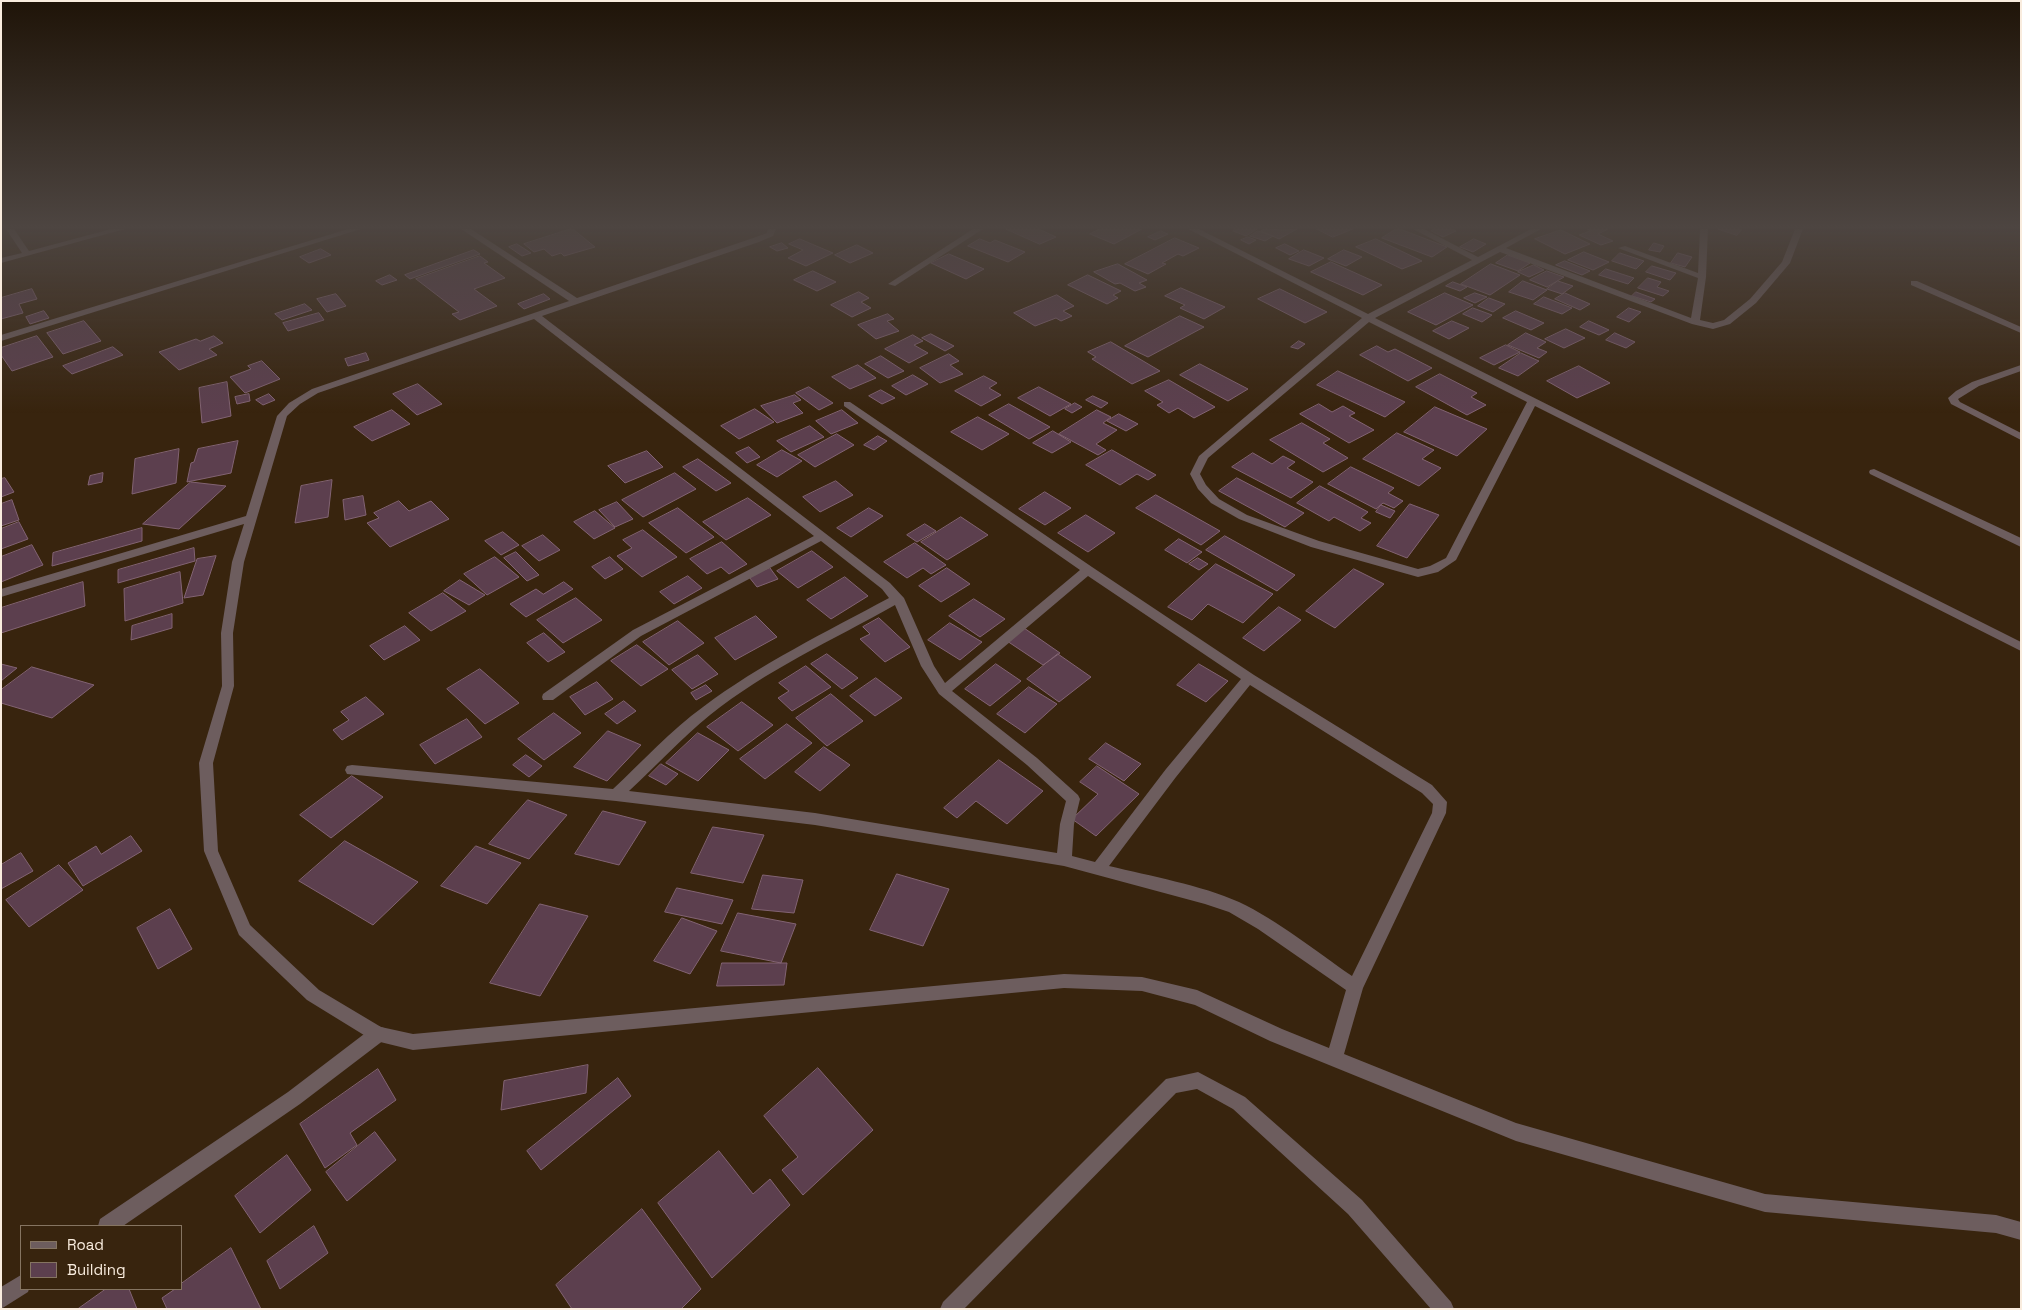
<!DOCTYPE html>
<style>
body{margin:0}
#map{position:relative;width:2022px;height:1310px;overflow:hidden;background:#38240e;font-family:"Space Grotesk",sans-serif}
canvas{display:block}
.frame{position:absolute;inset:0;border:2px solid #f9ecde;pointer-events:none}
.legend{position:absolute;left:20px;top:1225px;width:162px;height:65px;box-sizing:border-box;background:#38240e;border:1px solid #857461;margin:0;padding:6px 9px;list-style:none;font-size:15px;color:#f9ecde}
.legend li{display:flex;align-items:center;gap:10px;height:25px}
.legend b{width:25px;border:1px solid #857461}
</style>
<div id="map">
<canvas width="2022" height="1310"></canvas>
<div class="frame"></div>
<ul class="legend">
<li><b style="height:6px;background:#6d5d5e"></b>Road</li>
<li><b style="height:14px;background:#5c3f4e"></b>Building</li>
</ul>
</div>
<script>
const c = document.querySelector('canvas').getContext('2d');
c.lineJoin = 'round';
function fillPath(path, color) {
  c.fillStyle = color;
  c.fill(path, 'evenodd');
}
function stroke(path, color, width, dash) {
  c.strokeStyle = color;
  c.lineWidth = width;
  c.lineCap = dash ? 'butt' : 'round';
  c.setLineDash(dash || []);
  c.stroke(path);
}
const building = new Path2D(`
 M570 229H573L595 247 564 256 561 253 552 256 544 249 534 252 524 244Z
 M1006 229H1039L1056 237 1040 244Z
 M1100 229H1142L1114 244 1090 234Z
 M1235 229H1257L1246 236 1233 231Z
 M1265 229 1284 230 1297 229 1279 239 1261 231Z
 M1317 229H1353L1333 237Z
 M1396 229H1400L1447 247 1432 257 1382 238Z
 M1435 229H1452L1456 231 1443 237 1431 231Z
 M1588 229H1608L1598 234 1613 241 1601 245 1579 235 1590 231Z
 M1718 229H1742L1737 235Z
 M1561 230 1590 244 1565 254 1535 239Z
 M1161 231 1168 234 1155 240 1148 237Z
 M1258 231 1273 236 1265 241 1250 236Z
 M1248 237 1256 240 1249 244 1241 240Z
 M1175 238 1199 248 1183 256 1178 254 1162 263 1166 264 1148 274 1125 264Z
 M800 239 833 253 806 266 788 258 803 250 789 244Z
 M980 239 990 243 995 240 1025 252 1008 262 968 246Z
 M1376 239 1422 261 1402 269 1356 247Z
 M1474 239 1486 244 1473 252 1460 247Z
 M782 243 788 248 777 251 770 247Z
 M1654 243 1664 246 1660 252 1649 250Z
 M517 244 531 253 522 256 509 247Z
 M1285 244 1299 251 1290 255 1276 248Z
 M857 245 873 253 850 263 835 255Z
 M321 249 331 255 309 263 300 257Z
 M474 250 480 254 410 279 405 275Z
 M1304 250 1324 258 1309 266 1289 259Z
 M1344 250 1362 257 1346 266 1328 259Z
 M1584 252 1609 262 1593 270 1568 260Z
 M1620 253 1644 261 1636 269 1612 261Z
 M1678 253 1692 257 1685 267 1671 263Z
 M949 254 984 269 966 279 931 263Z
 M1508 255 1530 263 1518 271 1496 263Z
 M480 256 488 262 484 263 505 278 474 289 497 306 460 320 452 314 459 312 416 279Z
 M1565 261 1590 271 1582 275 1556 265Z
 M1331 262 1382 285 1363 295 1311 272Z
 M1118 264 1147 280 1139 283 1146 287 1135 291 1120 283 1115 284 1094 272Z
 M1491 264 1520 275 1490 295 1461 284Z
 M1534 265 1544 270 1529 277 1518 272Z
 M1652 266 1676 273 1670 280 1646 272Z
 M1606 269 1634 278 1628 284 1599 275Z
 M813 271 836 282 817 291 794 280Z
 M1547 271 1564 277 1547 287 1530 280Z
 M390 275 397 280 382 285 376 281Z
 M1088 275 1121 291 1113 295 1118 298 1107 304 1068 285Z
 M1648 278 1661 282 1657 287 1669 291 1663 296 1638 288Z
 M1523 281 1547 290 1533 300 1509 292Z
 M1558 281 1573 286 1562 294 1547 289Z
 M1453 282 1467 287 1460 291 1446 286Z
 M1181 288 1225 307 1204 319 1180 308 1185 305 1165 296Z
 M32 289 37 299 19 304 23 313 1 319V298Z
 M1280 289 1327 312 1305 323 1258 299Z
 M859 292 869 298 861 302 871 308 852 317 831 305Z
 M1636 292 1655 299 1651 302 1632 296Z
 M1445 293 1473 305 1436 325 1408 312Z
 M1475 293 1487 297 1475 303 1464 298Z
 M1565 293 1590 304 1580 310 1555 299Z
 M336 294 346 306 327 312 317 299Z
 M544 294 550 299 524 309 518 304Z
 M1057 295 1074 306 1063 311 1072 316 1061 321 1056 318 1035 326 1014 313Z
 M1544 297 1572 308 1562 314 1534 304Z
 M1489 298 1505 304 1493 312 1478 306Z
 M305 304 312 310 282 320 275 314Z
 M1473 308 1492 315 1482 322 1463 314Z
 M1629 308 1641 312 1629 322 1617 317Z
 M44 311 49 318 30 324 26 317Z
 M1516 311 1544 323 1531 330 1503 318Z
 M319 313 324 320 288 331 283 323Z
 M888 314 894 319 887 321 899 331 876 339 858 325Z
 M1180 316 1204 327 1148 357 1125 346Z
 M84 321 101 341 63 354 47 333Z
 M1452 321 1469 328 1449 339 1433 331Z
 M1589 321 1609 330 1599 335 1580 327Z
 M1566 329 1585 338 1564 348 1545 339Z
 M1526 333 1546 342 1537 348 1547 352 1539 358 1508 345Z
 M1615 333 1635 342 1626 348 1606 340Z
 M931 334 954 346 945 351 922 338Z
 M913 335 923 341 914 345 928 353 909 363 885 349Z
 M37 336 53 357 12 371 1 355V348Z
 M214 336 223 343 209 349 217 355 179 370 159 352 196 339 200 341Z
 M1299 341 1305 344 1298 349 1291 347Z
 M1111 342 1160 371 1132 384 1092 359 1096 357 1088 352Z
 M1506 345 1520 352 1494 365 1480 358Z
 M1377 346 1388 352 1395 349 1432 368 1408 381 1360 355Z
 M113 347 123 355 72 374 63 366Z
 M366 353 369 360 348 366 345 359Z
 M1521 353 1539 361 1518 376 1499 368Z
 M949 354 959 361 950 365 963 374 940 383 920 368Z
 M881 356 904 371 888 378 865 364Z
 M262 361 280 379 245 393 230 377 251 369 248 366Z
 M1200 364 1248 389 1228 401 1180 375Z
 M858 365 876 378 850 389 832 377Z
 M1579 366 1610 383 1577 398 1547 381Z
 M1338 371 1405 402 1385 417 1317 385Z
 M1440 374 1477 393 1471 397 1486 405 1467 415 1416 387Z
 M913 375 928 384 906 395 892 386Z
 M984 376 997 383 989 388 1001 395 981 406 955 391Z
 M1169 380 1215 407 1194 418 1178 408 1169 413 1157 405 1163 402 1145 391Z
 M227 382 231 416 202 423 199 388Z
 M418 384 442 404 417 415 393 394Z
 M809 387 833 403 819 410 796 393Z
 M1039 387 1071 404 1050 416 1018 398Z
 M881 390 895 398 882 404 869 396Z
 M249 394 250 401 237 404 235 397Z
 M269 394 275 400 263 405 256 400Z
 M795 395 801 400 793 403 803 413 777 423 761 406Z
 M1093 396 1108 403 1101 408 1086 400Z
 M1075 403 1082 407 1072 413 1065 409Z
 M1009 404 1050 427 1029 439 989 415Z
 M1319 404 1332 412 1343 406 1355 413 1349 416 1374 430 1349 443 1300 414Z
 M1435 407 1487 429 1457 456 1404 432Z
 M755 409 774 422 739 439 721 426Z
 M392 410 410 424 372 441 354 427Z
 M842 410 858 423 831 434 816 421Z
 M1097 410 1111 417 1103 423 1117 430 1096 444 1106 450 1098 455 1059 434Z
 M1119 414 1138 424 1126 431 1107 421Z
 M978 417 1009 434 982 450 951 432Z
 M1302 423 1330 439 1323 443 1348 458 1323 472 1270 440Z
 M810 426 824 437 791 452 777 441Z
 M1053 431 1071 442 1052 453 1033 443Z
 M1397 433 1434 450 1422 459 1441 468 1419 486 1363 459Z
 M837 434 854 445 815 467 798 455Z
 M878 436 887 441 874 450 864 445Z
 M238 441 231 473 187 482 191 463 194 462 198 449Z
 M749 447 760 457 747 463 736 453Z
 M179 449 176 483 132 494 135 459Z
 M782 450 802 461 777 477 757 465Z
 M1112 450 1156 475 1148 480 1137 474 1120 485 1086 465Z
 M647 451 663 467 625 483 608 466Z
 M1253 453 1272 464 1283 456 1295 462 1287 468 1313 482 1291 498 1232 467Z
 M698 459 731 483 716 491 683 467Z
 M1351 467 1394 488 1388 493 1403 501 1394 508 1383 503 1376 509 1328 484Z
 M103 473 102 482 88 485 90 476Z
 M675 473 696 489 643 517 622 500Z
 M5 478 14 492 1 497V479Z
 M1237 478 1304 513 1285 527 1219 491Z
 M332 480 328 517 295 523 301 486Z
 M836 481 853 495 820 512 803 497Z
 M191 482 226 486 179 529 143 524Z
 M1320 486 1368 512 1361 518 1371 523 1360 531 1334 517 1329 521 1297 503Z
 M1045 492 1071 508 1045 525 1019 509Z
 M1156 495 1220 531 1201 545 1136 508Z
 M363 496 366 515 345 520 343 500Z
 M748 498 771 515 726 540 703 522Z
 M12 500 19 520 1 526V504Z
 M399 501 409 511 431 501 449 519 390 547 367 523 379 518 374 513Z
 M617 502 633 519 615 527 599 510Z
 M1410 504 1439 515 1407 558 1377 546Z
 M1381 505 1395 511 1390 518 1376 512Z
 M678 508 714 537 686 553 649 523Z
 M869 508 883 516 851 537 837 528Z
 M595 511 615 528 594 539 574 522Z
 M1086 515 1115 533 1088 552 1058 533Z
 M961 517 988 535 947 560 921 542Z
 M19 522 28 539 1 549V529Z
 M925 524 936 531 917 542 907 535Z
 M142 528V541L52 566 53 553Z
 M643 530 677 557 642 577 617 556 632 548 623 540Z
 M503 532 519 545 501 555 485 541Z
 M543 535 560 550 539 561 522 546Z
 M1225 536 1295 575 1277 591 1206 550Z
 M1179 539 1202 552 1187 563 1165 550Z
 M722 542 747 564 729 574 721 567 707 574 690 559Z
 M915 543 946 565 931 574 923 568 907 578 884 562Z
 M32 545 43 565 1 582V557Z
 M194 548 195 561 118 583V570Z
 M812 551 833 567 798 588 777 571Z
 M516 552 539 575 527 581 504 558Z
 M216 556 203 595 184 598 197 559Z
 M495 557 519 577 487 595 464 574Z
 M610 557 623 569 605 579 592 567Z
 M1198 558 1208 564 1199 570 1189 564Z
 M1216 564 1273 594 1243 623 1208 604 1192 620 1168 607Z
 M770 568 778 579 757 587 749 577Z
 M947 568 970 584 941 602 919 586Z
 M1354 569 1384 584 1335 628 1306 611Z
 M180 572 183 603 125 621 124 589Z
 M688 576 702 588 674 604 660 592Z
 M845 577 868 596 831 619 807 600Z
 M460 580 485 595 469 605 444 591Z
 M83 582 85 606 1 633V608Z
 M564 582 573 589 526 617 510 604 536 589 543 594Z
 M443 593 466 611 431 631 409 613Z
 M576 598 602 620 563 643 537 620Z
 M974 599 1005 619 980 637 949 616Z
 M1279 607 1301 620 1264 651 1243 638Z
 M172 614V628L131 640 132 626Z
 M756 616 777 637 735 660 715 638Z
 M879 618 910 647 885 662 860 639 870 634 863 627Z
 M678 621 704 643 669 665 643 642Z
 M950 623 982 642 960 660 928 640Z
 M405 626 420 640 384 660 370 646Z
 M1024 628 1060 653 1043 665 1007 641Z
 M544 633 565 652 548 662 527 643Z
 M637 645 668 669 641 686 611 661Z
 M827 654 858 678 842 689 811 664Z
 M1058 654 1091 677 1059 702 1027 679Z
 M698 655 718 674 692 689 672 670Z
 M1 664 17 668 1 681Z
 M996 664 1021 681 990 706 965 689Z
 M1199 664 1228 681 1206 702 1177 685Z
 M806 666 831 687 792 711 778 698 789 691 779 683Z
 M32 667 94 685 52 718 1 703V690Z
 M480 669 519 703 485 724 447 689Z
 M876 678 902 698 875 716 850 696Z
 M597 682 613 699 585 715 570 697Z
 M706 685 712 691 696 700 691 693Z
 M1029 687 1057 704 1025 733 997 714Z
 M831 694 863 721 827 746 796 718Z
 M366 697 384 714 342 740 333 730 349 720 341 712Z
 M624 701 636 711 617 724 605 714Z
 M742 702 773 725 738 751 707 727Z
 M554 713 581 733 544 760 518 739Z
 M467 719 482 737 435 764 420 745Z
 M787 724 812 743 765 779 740 759Z
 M608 731 641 745 607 781 574 767Z
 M698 733 729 750 698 781 666 763Z
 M1106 743 1141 764 1124 781 1089 759Z
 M824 747 850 765 820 791 795 772Z
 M526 755 542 766 529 777 513 765Z
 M999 760 1043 791 1007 824 976 801 957 818 944 808Z
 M661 764 678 774 666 785 649 776Z
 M1097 766 1139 794 1096 836 1072 819 1098 794 1080 782Z
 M352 776 383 797 331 838 300 815Z
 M528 800 567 815 529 859 489 844Z
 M603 811 646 822 619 865 575 854Z
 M713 827 764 835 743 883 691 873Z
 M131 836 142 851 83 886 68 863 96 846 101 854Z
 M345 841 418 882 373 925 299 881Z
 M476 846 521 863 487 904 441 886Z
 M21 853 33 871 1 889V865Z
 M59 865 83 890 29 927 6 900Z
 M897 874 949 889 923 946 870 930Z
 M763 875 803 880 794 913 752 909Z
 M677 888 733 900 722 924 665 912Z
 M540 904 588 916 540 996 490 983Z
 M170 909 192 949 158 969 137 928Z
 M738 913 796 924 781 963 721 951Z
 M682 918 717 931 690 974 654 961Z
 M722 963H787L784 985 717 986Z
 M588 1065 586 1093 501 1110 504 1081Z
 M818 1068 873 1130 803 1195 782 1170 798 1157 764 1116Z
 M378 1069 396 1100 350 1133 357 1145 325 1168 300 1124Z
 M618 1078 631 1096 541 1170 527 1151Z
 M375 1132 396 1160 347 1201 326 1172Z
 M719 1151 753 1194 770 1179 790 1205 712 1278 658 1203Z
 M287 1155 311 1190 260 1233 235 1196Z
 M642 1209 701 1289 681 1309H572L556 1285Z
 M314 1226 328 1253 280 1289 267 1261Z
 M231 1248 261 1309H167L162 1298 175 1289H181V1284Z
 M106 1289H129L137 1309H78Z`);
const service = new Path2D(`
 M378 1026 384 1028 386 1034 384 1040 300 1104 123 1226H98L100 1219 288 1092 372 1028Z
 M21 1275V1289H29L28 1292 1 1309V1287Z`);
const minor = new Path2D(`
 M6 229H14L29 251 111 229H125L1 263V258L22 253Z
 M348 229H361L1 341V335Z
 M461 229H471L577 298 753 238 767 233 768 229H776L773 236 759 242 542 316 890 583 904 598 934 666 945 683 1080 570 844 406V402H850L1092 567 1254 675 1432 785 1447 802 1446 813 1363 988 1344 1054 1516 1123 1765 1194 1996 1215 2021 1222V1240L1996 1233 1765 1212 1516 1141 1270 1041 1195 1005 1142 991 1064 988 413 1050 372 1040 307 1000 239 935 204 851 199 763 222 686 221 633 232 562 244 524 1 597V589L246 516 277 416 289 403 312 389 569 301ZM534 319 814 536 633 630 543 694 542 697 543 700H553L641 636 821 541 882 589 889 598C826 632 760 664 703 707 672 729 641 763 613 789L352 765 347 766 345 770 347 774 616 801 815 825 1064 866 1205 904 1229 912 1258 929 1346 990 1329 1048 1282 1029 1197 990 1142 977 1064 974 413 1034 381 1027 319 990 250 925 218 851 213 763 234 686 233 633 244 562 287 416 300 404 318 393ZM1088 576 1241 679 1166 769 1095 862 1072 856 1074 824 1080 799 1078 795 1037 758 952 691ZM895 605 921 666 939 694 1027 765 1066 801 1060 824 1057 853 815 813 629 791C656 766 682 738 710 715 766 670 833 640 895 605ZM1250 685 1422 793 1433 804 1432 813 1352 976C1317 952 1277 920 1239 902 1201 885 1150 876 1109 866L1176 777Z
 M973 229H983L895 286 888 284Z
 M1188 229H1199L1368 314 1472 260 1413 229H1424L1478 257 1531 229H1541L1506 248 1691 318 1698 278 1618 248 1625 246 1698 273 1700 229H1708L1706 277 1700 320 1713 323 1724 320 1750 299 1782 262 1795 229H1803L1790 263 1756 303 1730 324 1713 329 1692 324 1500 252 1375 318 2021 642V651L1535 406 1456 560 1438 572 1418 577 1311 547 1239 519 1211 503 1198 489 1190 474 1199 456 1362 318ZM1369 322 1527 402 1446 558 1430 566 1418 569 1319 541 1247 515 1219 499 1206 485 1200 474 1208 458Z
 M1911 281H1917L2021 327V333L1911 285Z
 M2021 365V371L1979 386 1958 399 1960 402 2021 433V440L1951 404 1948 398 1956 391 1972 382Z
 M1874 469 2021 538V547L1870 474 1869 472 1870 470Z
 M1198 1072 1245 1097 1362 1200 1451 1302 1454 1309H1431L1348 1214 1233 1109 1197 1089 1176 1093 964 1309H940L943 1302 1166 1079Z`);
fillPath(building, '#5c3f4e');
stroke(building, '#826373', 1);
fillPath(service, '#6d5d5e');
fillPath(minor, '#6d5d5e');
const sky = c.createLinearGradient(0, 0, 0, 413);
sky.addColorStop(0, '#1f1408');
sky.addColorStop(0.55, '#4d4541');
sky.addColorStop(1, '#4d454100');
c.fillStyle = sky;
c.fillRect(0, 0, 2022, 413);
</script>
